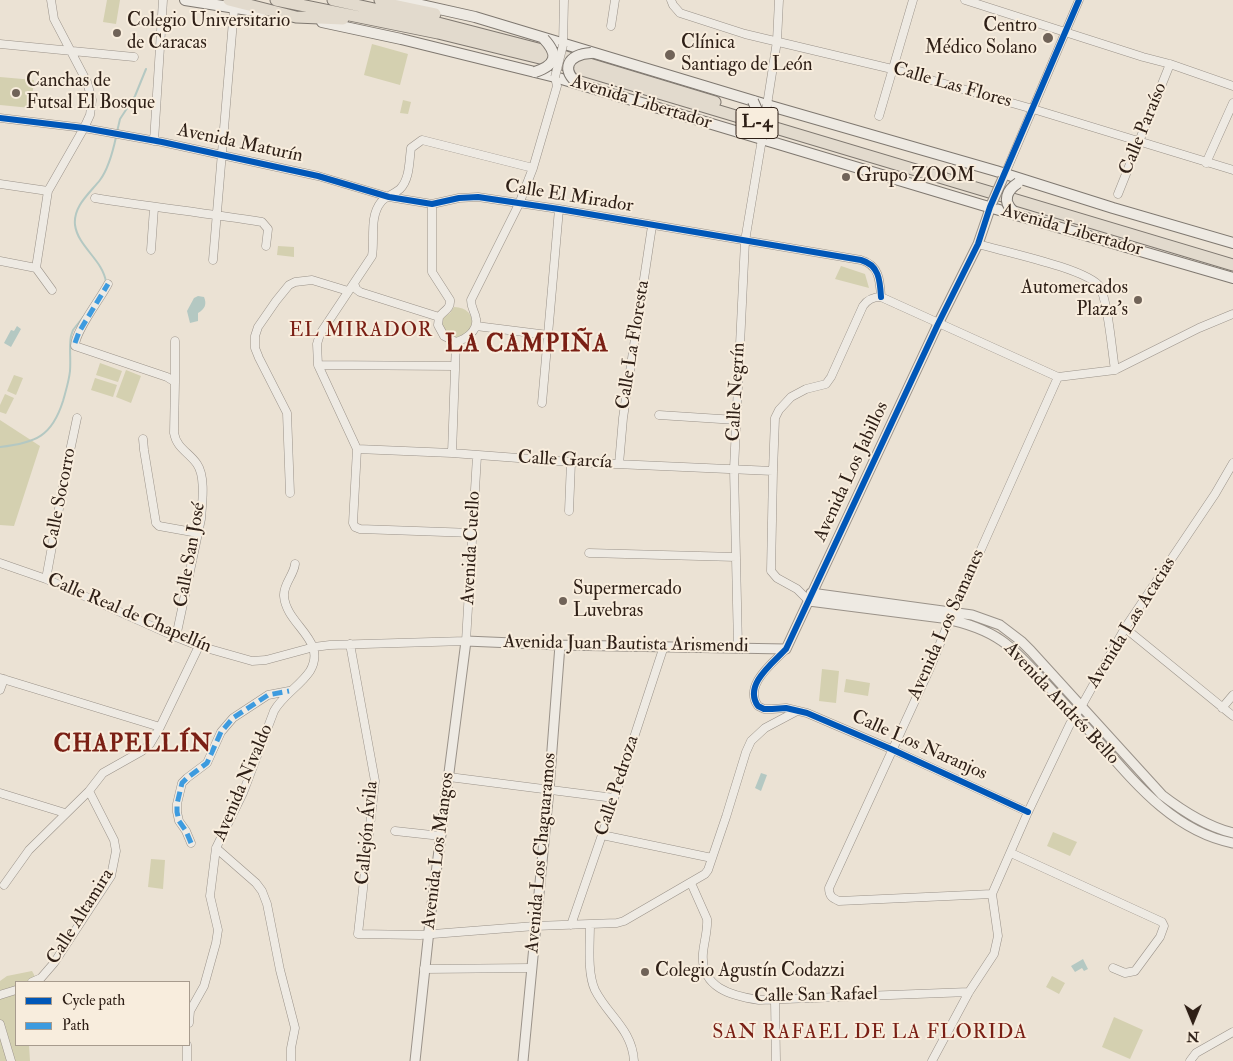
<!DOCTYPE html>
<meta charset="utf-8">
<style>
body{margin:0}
#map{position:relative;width:1233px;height:1061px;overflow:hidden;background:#ebe2d4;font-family:"IM FELL Double Pica",serif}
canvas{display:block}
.legend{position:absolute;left:15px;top:981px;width:175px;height:65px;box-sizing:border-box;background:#f8eddd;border:1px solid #a79b8d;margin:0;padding:6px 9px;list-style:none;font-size:15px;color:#2e1f16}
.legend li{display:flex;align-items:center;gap:10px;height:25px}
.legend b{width:25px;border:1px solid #a79b8d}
.north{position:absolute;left:1168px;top:996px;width:50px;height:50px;-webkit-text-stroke:4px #f8eddd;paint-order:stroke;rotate:180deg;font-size:14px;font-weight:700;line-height:20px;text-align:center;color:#2e1f16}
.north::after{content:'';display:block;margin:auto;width:18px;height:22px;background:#2e1f16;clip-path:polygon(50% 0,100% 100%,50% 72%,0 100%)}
</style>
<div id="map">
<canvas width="1233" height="1061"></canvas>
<ul class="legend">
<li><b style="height:6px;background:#0057b8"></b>Cycle path</li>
<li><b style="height:6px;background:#3d9bdf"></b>Path</li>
</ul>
<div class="north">N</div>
</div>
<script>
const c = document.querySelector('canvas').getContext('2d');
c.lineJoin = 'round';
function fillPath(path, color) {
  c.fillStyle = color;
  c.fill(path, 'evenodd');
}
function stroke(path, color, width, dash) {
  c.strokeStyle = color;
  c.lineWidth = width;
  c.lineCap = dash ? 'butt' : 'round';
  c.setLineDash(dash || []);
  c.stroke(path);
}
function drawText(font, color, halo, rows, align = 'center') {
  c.font = font + ' "IM FELL Double Pica",serif';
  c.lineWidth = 4;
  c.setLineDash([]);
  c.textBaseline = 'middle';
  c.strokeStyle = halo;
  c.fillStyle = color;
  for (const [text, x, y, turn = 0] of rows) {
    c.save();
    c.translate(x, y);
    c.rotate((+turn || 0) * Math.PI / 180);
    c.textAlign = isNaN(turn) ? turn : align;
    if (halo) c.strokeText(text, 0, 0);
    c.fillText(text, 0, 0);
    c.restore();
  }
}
const green = new Path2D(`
 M107 0H120L116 24 103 22Z
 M372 44 408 54 400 85 364 75Z
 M0 77 34 80 31 108 0 105Z
 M403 100 411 102 408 114 400 113Z
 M278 246 294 247V257L277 255Z
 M841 266 865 274 869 288 835 279Z
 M454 307C484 308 472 346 450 335 443 332 441 326 441 319L450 313Z
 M100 363 122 371 118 382 96 375Z
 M126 370 141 376 131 403 116 397Z
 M14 375 23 378 16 395 7 391Z
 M95 378 117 385 113 397 91 390Z
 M5 394 14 398 6 414 0 412V405Z
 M0 420 40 446 14 526 0 525Z
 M822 669 839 671 836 703 819 701Z
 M846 679 870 683 868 696 844 692Z
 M1053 832 1077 842 1070 856 1047 846Z
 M151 859 165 860 163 889 148 887Z
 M32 971 38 982H16V1045H29L30 1061H0V981L7 976Z
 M1052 976 1065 983 1059 994 1046 987Z
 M1114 1017 1143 1030 1130 1059 1102 1047Z`);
const water = new Path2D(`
 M198 296 204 297C207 304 205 309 198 313V321L190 323 187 311 194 298Z
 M17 326 21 329 11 347 4 343 11 330 14 331Z
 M761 773 767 775 761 791 755 788Z
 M1083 959 1088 969 1084 971 1082 968 1075 972 1071 966Z`);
const stream = new Path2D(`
 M117 132 120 119 135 96 146 69
 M106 282C103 260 78 247 75 225 73 206 90 193 100 180 109 168 113 151 116 137
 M0 447C36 443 52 436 63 401 66 390 69 381 70 371 71 359 69 347 71 336L73 330 84 316`);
const minor = new Path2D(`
 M51 0 54 19 87 82 92 100 90 115 84 128 48 191 36 268 52 290
 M671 0 673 5 680 13 745 34 892 69 1033 109 1233 170
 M965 0 1143 57 1170 64 1233 86
 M611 26 615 0
 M0 44 134 57
 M563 45 564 0
 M767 105 777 41 779 0
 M879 116 913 0
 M0 118 84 128 162 142 318 176 389 197 432 204 459 198 478 197 559 209 861 260C879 265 880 280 881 297
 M154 141 163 0
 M1206 163 1233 103
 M1005 174 1079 0
 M0 184 48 191
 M1118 194 1170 64
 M95 198C151 207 207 213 262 222L268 229 266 246
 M432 204V272L450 300C451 309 443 311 439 317L438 325 444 336 456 342
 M978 244C1001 251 1089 269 1100 287 1108 302 1112 351 1115 370
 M151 250 154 208
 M213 260 234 9
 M0 261 36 268
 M354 283 356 289 360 292 439 317
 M108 284C101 298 75 331 75 346L167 377 175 382 174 433C177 449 189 452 197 464 206 477 202 504 201 519L176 637
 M881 297 1058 377
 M476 326 548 335
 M175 341V382
 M318 365 455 366
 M542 403 559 209
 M659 415 736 420
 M143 439 144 450 156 523 159 526 198 533
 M357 449 452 453 571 462 773 471
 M452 453 456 342C466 339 478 331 476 319 475 311 471 309 471 300L519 204 533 168 557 86 555 77
 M619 464 623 418 652 226
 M290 493 287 413 259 358 255 348V336L258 327 276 301 289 285 295 282 312 280 348 291
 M569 511 571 462
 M473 533 360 529 355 527 353 523 357 449 318 365 317 344 320 334 372 256C375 239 369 217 381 202 385 197 394 194 400 189 410 179 409 161 411 148L422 140 533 168
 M589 553 736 557
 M0 563 46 579 176 637 199 646 252 661 266 660 314 647 330 645 466 641 477 456
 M46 579 67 465 77 418
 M809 601 797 589 777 578 771 571 773 471 775 418 779 410 791 397 806 389 826 384 831 377 863 306C868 299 873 297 881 297
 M1125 628 1233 716
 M350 644 375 781 358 934 420 935 535 926 617 923 624 921 705 874 708 870 726 817 746 752 751 741 765 728 797 711
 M738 647 734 469 745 241 762 139
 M786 649C773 663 743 685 758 706L764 709H772L786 708 807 713 891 749 1028 812
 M0 678 160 727
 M0 690 4 679
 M1222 708 1233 695
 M449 777 614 798
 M0 793 65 813
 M395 831 441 836
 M602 835 712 858
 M191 843 186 831 179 821 177 812V804L182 783 187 778 207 763 221 732 233 718 268 695 289 691
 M216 848 256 883 262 891 267 904 280 970 295 1028 291 1048V1061
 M1011 853 1162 922 1164 926 1160 937 1135 971 1125 973 1113 968
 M691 883 707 919C708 930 704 942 703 953 700 988 732 996 759 1000L969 992
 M4 885 29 850 89 791 103 773 142 751 150 744 160 727 199 646
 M992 894 839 901C832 898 829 896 829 888L930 668 953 612 1058 377 1115 370 1199 328 1233 314
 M590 924C590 944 587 973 595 990 608 1016 632 1029 634 1061
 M571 925 602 835 664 646
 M424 969 532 968
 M32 982 41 978 54 963 111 876 116 851 114 840 89 791
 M0 995 16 990
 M775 1000 776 1061
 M189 1023 190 1011 204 986 216 943 218 930 210 896 216 848 243 793 274 711C283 695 300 686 310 671 328 640 286 625 284 596 283 584 294 575 295 564
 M0 1024 11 1061
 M187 1061V1045
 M932 1061 969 992 994 954 998 936 992 894 1028 812 1070 724 1081 707 1125 628 1215 494 1233 463
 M1190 1061 1196 1053 1233 1032`);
const tertiary = new Path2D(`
 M811 593 972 615 1000 625 1021 641 1031 651 1162 795C1184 812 1206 826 1233 833
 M809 601 942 618C962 622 985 629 1002 641 1019 653 1033 670 1048 686 1060 699 1072 712 1084 725 1126 771 1167 830 1233 843
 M415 1061 431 912 466 641 560 645 786 649 938 324 978 244 992 203
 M523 1061 549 789 560 645`);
const secondary = new Path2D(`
 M185 0 261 12
 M399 0 475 17 767 105 996 171 1113 208 1233 243
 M322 22 401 39 555 77 982 205 1233 278`);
const primary = new Path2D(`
 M229 0 296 17 343 19
 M276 0 438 33 552 61 1233 265
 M333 0 438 23 546 51 715 102
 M380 0 388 4 435 14`);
const minorBridge = new Path2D(`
 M555 77 563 45
 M762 139 767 105`);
const tertiaryBridge = new Path2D(`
 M992 203 1003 178`);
const secondaryBridge = new Path2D(`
 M535 72C556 65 559 55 544 39
 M580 85C559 70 568 54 591 53
 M738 132 748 130 756 122 757 110 753 101
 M1013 211C1002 201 1007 190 1018 183`);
const quiet = new Path2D(`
 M75 343 79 332 108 284
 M191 843 186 831 179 821 177 812V804L182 783 187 778 207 763 221 732 233 718 268 695 289 691`);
const cycleway = new Path2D(`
 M0 118 84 128 162 142 318 176 389 197 432 204 459 198 478 197 559 209 861 260C879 265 880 280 881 297
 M1028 812 891 749 807 713 786 708 772 709H764L758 706C743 685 773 663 786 649L938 324 978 244 990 207 1079 0`);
const markers = [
 [117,33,5,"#706358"],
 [1048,38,6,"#706358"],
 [670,55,6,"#706358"],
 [16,93,5,"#706358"],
 [846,177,5,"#706358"],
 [1138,300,5,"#706358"],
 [563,601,5,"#706358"],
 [645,972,5,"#706358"]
];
const shields = [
 [757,123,42]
];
const shieldNames = [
 ["L-4",757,123]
];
const poiNames = [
 ["Colegio Universitario",127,22],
 ["de Caracas",127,44],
 ["Centro",1037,27,"right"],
 ["Médico Solano",1037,49,"right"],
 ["Clínica",681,44],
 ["Santiago de León",681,66],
 ["Canchas de",26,82],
 ["Futsal El Bosque",26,104],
 ["Grupo ZOOM",856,177],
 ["Automercados",1128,289,"right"],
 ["Plaza's",1128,311,"right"],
 ["Supermercado",573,590],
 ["Luvebras",573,612],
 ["Colegio Agustín Codazzi",655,972]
];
const streetNames = [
 ["Calle Las Flores",952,86,16],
 ["Avenida Libertador",641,103,17],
 ["Calle Paraíso",1144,129,-68],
 ["Avenida Maturín",240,144,12],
 ["Calle El Mirador",569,197,9],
 ["Avenida Libertador",1072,231,16],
 ["Calle La Floresta",634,345,-81],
 ["Calle Negrín",737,392,-87],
 ["Calle García",565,461,3],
 ["Avenida Los Jabillos",852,472,-65],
 ["Calle Socorro",61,499,-79],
 ["Avenida Cuello",472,548,-87],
 ["Calle San José",191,555,-80],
 ["Calle Real de Chapellín",129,614,23],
 ["Avenida Las Acacias",1132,623,-58],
 ["Avenida Los Samanes",947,625,-66],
 ["Avenida Juan Bautista Arismendi",626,645,1],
 ["Avenida Andrés Bello",1061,704,47],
 ["Calle Los Naranjos",919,746,24],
 ["Avenida Nivaldo",244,783,-67],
 ["Calle Pedroza",618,786,-72],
 ["Callejón Ávila",368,833,-85],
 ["Avenida Los Mangos",439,851,-83],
 ["Avenida Los Chaguaramos",542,853,-85],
 ["Calle Altamira",81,917,-58],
 ["Calle San Rafael",816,996,-1]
];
const neighbourhoodNames = [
 ["EL MIRADOR",361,332],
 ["SAN RAFAEL DE LA FLORIDA",870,1034]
];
const districtNames = [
 ["LA CAMPIÑA",527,346],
 ["CHAPELLÍN",133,746]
];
fillPath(green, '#d4d0b0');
fillPath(water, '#b4c8c2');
stroke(stream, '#b4c8c2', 2);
stroke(minor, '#9a9289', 9);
stroke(tertiary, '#9a9289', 11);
stroke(secondary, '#7f7870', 12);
stroke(primary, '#7f7870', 13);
stroke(minor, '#eeeae3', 8);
stroke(tertiary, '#eeeae3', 9);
stroke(secondary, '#eeeae3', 10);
stroke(primary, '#e2dacd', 11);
stroke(minorBridge, '#9a9289', 9, []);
stroke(tertiaryBridge, '#9a9289', 11, []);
stroke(secondaryBridge, '#7f7870', 12, []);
stroke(minorBridge, '#eeeae3', 8);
stroke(tertiaryBridge, '#eeeae3', 9);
stroke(secondaryBridge, '#eeeae3', 10);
stroke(quiet, '#3d9bdf', 5, [10, 5]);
stroke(cycleway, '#0057b8', 6);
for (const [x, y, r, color] of markers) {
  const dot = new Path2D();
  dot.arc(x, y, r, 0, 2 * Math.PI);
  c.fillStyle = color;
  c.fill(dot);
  stroke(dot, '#f8eddd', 2);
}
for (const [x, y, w] of shields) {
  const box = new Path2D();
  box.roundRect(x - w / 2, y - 15.5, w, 31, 4);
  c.fillStyle = '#f8eddd';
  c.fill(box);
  stroke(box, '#2e1f16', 1);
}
drawText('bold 18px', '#2e1f16', null, shieldNames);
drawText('19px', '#2e1f16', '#f8eddd', poiNames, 'left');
drawText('19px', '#2e1f16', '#f8eddd', streetNames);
c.letterSpacing = '1px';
drawText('20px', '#7a1f14', '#f8eddd', neighbourhoodNames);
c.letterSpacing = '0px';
c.letterSpacing = '1px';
drawText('bold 24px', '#7a1f14', '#f8eddd', districtNames);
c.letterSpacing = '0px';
</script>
